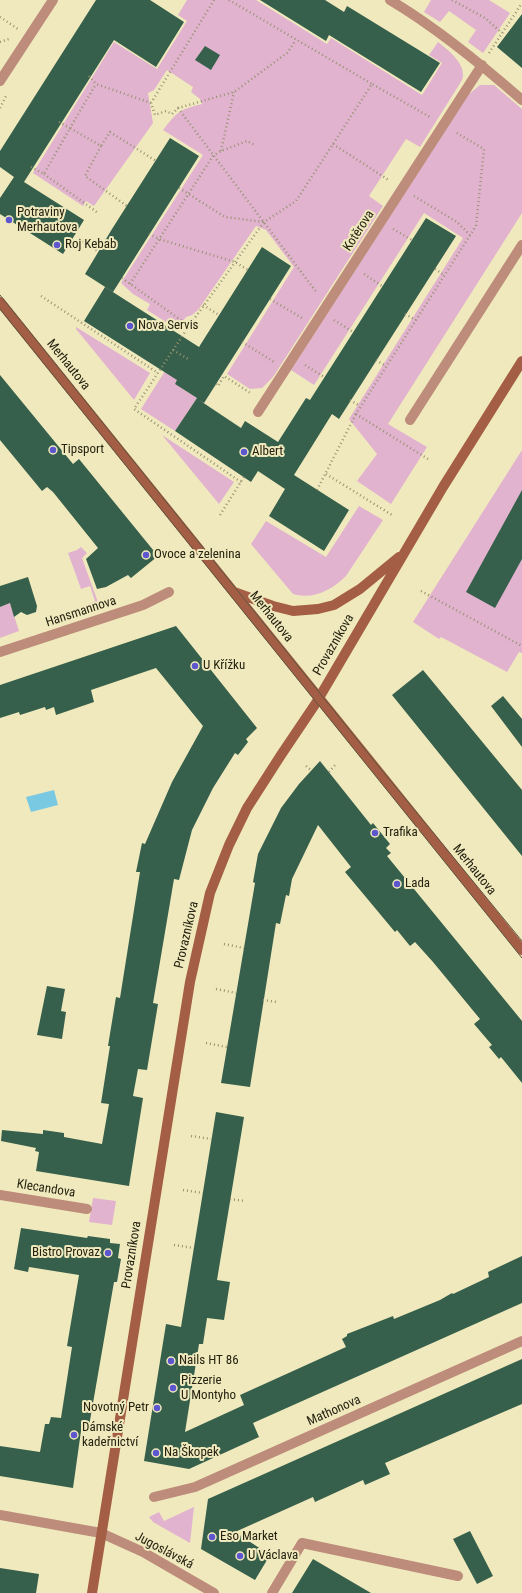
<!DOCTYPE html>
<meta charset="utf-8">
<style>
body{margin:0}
canvas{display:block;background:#f0e9bd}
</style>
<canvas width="522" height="1593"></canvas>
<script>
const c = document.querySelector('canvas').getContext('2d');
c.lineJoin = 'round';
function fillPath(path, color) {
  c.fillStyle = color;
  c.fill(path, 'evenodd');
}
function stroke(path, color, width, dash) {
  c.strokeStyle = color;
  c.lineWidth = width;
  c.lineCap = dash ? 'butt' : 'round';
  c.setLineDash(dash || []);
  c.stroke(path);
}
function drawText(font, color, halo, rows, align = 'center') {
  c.font = font + ' "Roboto Condensed",sans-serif';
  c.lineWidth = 4;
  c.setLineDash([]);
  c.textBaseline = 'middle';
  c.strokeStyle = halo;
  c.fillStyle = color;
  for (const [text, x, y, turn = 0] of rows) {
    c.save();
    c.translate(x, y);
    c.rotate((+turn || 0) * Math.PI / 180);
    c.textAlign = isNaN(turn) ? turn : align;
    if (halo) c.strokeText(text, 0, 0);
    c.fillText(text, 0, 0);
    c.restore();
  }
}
const green = new Path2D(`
 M187 0H256L327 44 331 38 422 95 442 63 429 55 438 42C448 50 464 62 463 76 463 79 460 83 459 85L420 147 406 139 369 196 383 206 273 377 262 388 250 389 227 374 294 267 266 230 256 226 198 310 192 315 186 317 177 329 147 310 150 304 133 294 121 283 203 155 163 130C178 111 179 110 202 104L200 99 191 92 193 87 167 70 154 90 148 93 153 123 94 206 86 201 83 206 33 173 114 42 157 69 187 21 178 15Z
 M431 0H489L510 13 483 53 468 42 476 30 449 11 440 22 424 12Z
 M480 85H494L522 109V213L388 424 427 447 391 504 357 481 377 454 349 419 463 238 424 213 314 385 291 370 468 95Z
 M76 327 150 373 134 400 76 329Z
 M165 371 178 380 175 384 197 398 175 431 141 409Z
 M162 435 234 482 219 504Z
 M522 450V653L519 652 507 672 441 637 439 639 413 622Z
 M359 506 383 520 346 576C332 590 313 600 293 594L251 544 266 521 326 557Z
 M81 547 87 553 82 558 99 605 87 609 86 605 95 601 90 586 81 589 68 553 77 550Z
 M10 603 19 631 0 638V607Z
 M93 1198 116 1201 112 1225 89 1222Z
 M194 1507 190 1543 153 1522 149 1517 159 1512 164 1521Z`);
const water = new Path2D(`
 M54 790 58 805 31 812 26 797Z`);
const building = new Path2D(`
 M96 0H150L184 22 156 67 114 40 24 182 84 220 63 254 0 214V198L14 177 0 167V151Z
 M260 0H325L344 12 347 6 440 63 421 92 329 35 326 41Z
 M522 14V68L497 47Z
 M205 46 220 55 211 70 195 60Z
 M170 138 199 156 113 292 85 274 112 229Z
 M426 218 456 236 339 419 332 414 294 475 349 510 324 551 269 516 285 489 258 471 251 482 175 431 197 398 175 384 177 380 84 321 105 287 199 347 262 247 291 266 204 403 199 400 241 428 245 421 278 442 306 398 310 400Z
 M0 375 73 464 79 459 158 556 131 578 128 575 106 587 97 589 86 559 98 548 53 492 47 487 42 491 0 440Z
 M522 490V559L495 608 466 592Z
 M28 577 37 606 36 612 27 615 21 612 14 617 10 603 0 607V586Z
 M176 626 257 728 246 739 248 742 238 755 235 753 213 788 192 830 179 880 174 879 153 1003 158 1004 147 1070 138 1069 133 1096 143 1098 129 1186 36 1171 39 1152 35 1151 36 1148 1 1141 2 1130 43 1134V1130L64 1133V1137L102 1144 109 1104 101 1103 110 1046H108L116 997 120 998 140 872H136L142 843 145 844 172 782 203 726 156 668 91 690 94 702 56 715 54 707 46 710 45 707 20 715 19 712 0 718V685Z
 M423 670 522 790V856L392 695Z
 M503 696 522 719V747L491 706Z
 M320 761 371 825 373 823 390 844 386 848 391 853 387 856 522 1021V1083L501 1057 499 1059 489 1047 492 1045 474 1024 480 1019 433 962 415 942 410 946 397 930 395 932 345 872 351 867 318 825 292 879 289 896 286 895 280 924 276 923 250 1087 221 1083 255 883 253 882 258 854 281 808 299 784Z
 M47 986 65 989 61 1011 66 1012 62 1039 37 1035Z
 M216 1112 244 1117 217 1280 230 1282 224 1320 207 1318 203 1344H199L185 1432 244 1405 240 1395 346 1347 342 1339 347 1336V1334L393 1316 394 1319 440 1300 452 1293 453 1294 489 1277 488 1272 522 1256V1303L253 1423 259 1437 189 1469 144 1461 166 1324 181 1327Z
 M21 1228 87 1238 88 1236 110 1239V1243L120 1244 118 1258 121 1259 117 1282H114L88 1432 81 1431 73 1488 0 1476V1446L40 1452 45 1424H49L51 1417 61 1418 72 1347 67 1346 79 1275 29 1267 28 1272 14 1269Z
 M522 1359V1404L385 1463 390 1474 365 1485 363 1480 315 1502 313 1497 235 1532 270 1555 255 1580 201 1549 208 1499Z
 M470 1531 493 1576 477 1584 453 1539Z
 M313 1559 371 1593H292Z
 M0 1568 39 1574 36 1593H0Z`);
const path = new Path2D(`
 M214 0 151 103 155 115 166 111 172 114 178 108 234 92 287 53 296 40
 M229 0 372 84
 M452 0 485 18 502 33
 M0 17 18 29
 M0 42 9 39
 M489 53 522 3
 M89 76 96 84 151 103
 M0 108 7 94
 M178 108 317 293
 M59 122 70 128 96 84
 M333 144 390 181
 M101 146 85 176 127 206
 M221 151 234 92
 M31 167 44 174 70 128 101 146 110 132 156 161
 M44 174 98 213
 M179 188 225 217 264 222
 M414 196 457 222 470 235
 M393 229 412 240
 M149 234 159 239 235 262 248 270
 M79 239 99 252
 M435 269 444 275
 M364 274 382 286
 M122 278 189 326
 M130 284 213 156 221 151 247 141 255 145
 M41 296 158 373
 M270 299 302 318
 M203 305 219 315
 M405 314 416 320
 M334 320 353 332
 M242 342 274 362
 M173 350 190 360
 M376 360 386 366
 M305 365 324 377
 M216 384 218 386 224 376 252 394
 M350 400 360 406
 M428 459 356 414 476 226 484 149 455 132
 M326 474 392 515
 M241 482 134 409 189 326 264 222 296 201 372 84 430 117
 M317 490 356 414
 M220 515 244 477
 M421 591 522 646
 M306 766 312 771
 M329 772 336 764
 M224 944 244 948
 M216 989 236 993
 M263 1000 277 1002
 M206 1043 227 1047
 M191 1136 211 1139
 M183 1190 203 1193
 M230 1199 245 1201
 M174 1245 194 1248`);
const lane = new Path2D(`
 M410 420 522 245
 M272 1593 302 1543 458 1576`);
const street = new Path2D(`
 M390 0C437 28 481 64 522 100
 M0 81 53 0
 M258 412 482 65
 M0 652 143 605 169 592
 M0 1195 87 1209
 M154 1497 195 1487 522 1341
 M0 1515 101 1533 143 1552 214 1593`);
const secondary = new Path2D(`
 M0 302 522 950
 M234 592 273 606 293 611 318 609 334 605 360 589 399 557
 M92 1593 190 982 210 893 229 845 247 808 281 755 316 703 443 487 522 361`);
const tram = new Path2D(`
 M0 295 376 763 522 941
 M0 309 522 958`);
const markers = [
 [9,220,4,"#5d57cf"],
 [57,245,4,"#5d57cf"],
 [130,326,4,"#5d57cf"],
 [53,450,4,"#5d57cf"],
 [244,452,4,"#5d57cf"],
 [146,555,4,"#5d57cf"],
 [195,666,4,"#5d57cf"],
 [375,833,4,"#5d57cf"],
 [397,884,4,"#5d57cf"],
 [108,1253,4,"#5d57cf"],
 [171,1361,4,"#5d57cf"],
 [173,1388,4,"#5d57cf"],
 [157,1408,4,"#5d57cf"],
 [74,1435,4,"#5d57cf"],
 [156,1453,4,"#5d57cf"],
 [212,1537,4,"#5d57cf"],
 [240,1556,4,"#5d57cf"]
];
const poiNames = [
 ["Potraviny",17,213],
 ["Merhautova",17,228],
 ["Roj Kebab",65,245],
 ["Nova Servis",138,326],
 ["Tipsport",61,450],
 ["Albert",252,452],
 ["Ovoce a zelenina",154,555],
 ["U Křížku",203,666],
 ["Trafika",383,833],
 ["Lada",405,884],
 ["Bistro Provaz",100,1253,"right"],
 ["Nails HT 86",179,1361],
 ["Pizzerie",181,1381],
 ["U Montyho",181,1396],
 ["Novotný Petr",149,1408,"right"],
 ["Dámské",82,1428],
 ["kadeřnictví",82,1443],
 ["Na Škopek",164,1453],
 ["Eso Market",220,1537],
 ["U Václava",248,1556]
];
const streetNames = [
 ["Kotěrova",359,231,-57],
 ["Merhautova",68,365,51],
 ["Hansmannova",81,612,-18],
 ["Merhautova",271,617,51],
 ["Provazníkova",334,645,-60],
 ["Merhautova",474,870,51],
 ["Provazníkova",187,935,-77],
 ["Klecandova",46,1189,9],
 ["Provazníkova",132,1255,-81],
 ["Mathonova",334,1411,-24],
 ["Jugoslávská",164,1551,28]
];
fillPath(green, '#e1b3cf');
fillPath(water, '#7ac9e3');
fillPath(building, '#36604b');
stroke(path, '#989373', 2.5, [1, 3]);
stroke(lane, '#bd8c7a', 10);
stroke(street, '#bd8c7a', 10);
stroke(secondary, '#a45e45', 10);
stroke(tram, '#5b573f', 1);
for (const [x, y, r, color] of markers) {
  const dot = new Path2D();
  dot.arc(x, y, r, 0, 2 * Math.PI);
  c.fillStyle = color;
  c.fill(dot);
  stroke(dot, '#f0e9bd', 1.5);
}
drawText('13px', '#252211', '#f0e9bd', poiNames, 'left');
drawText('13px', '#252211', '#f0e9bd', streetNames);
</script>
